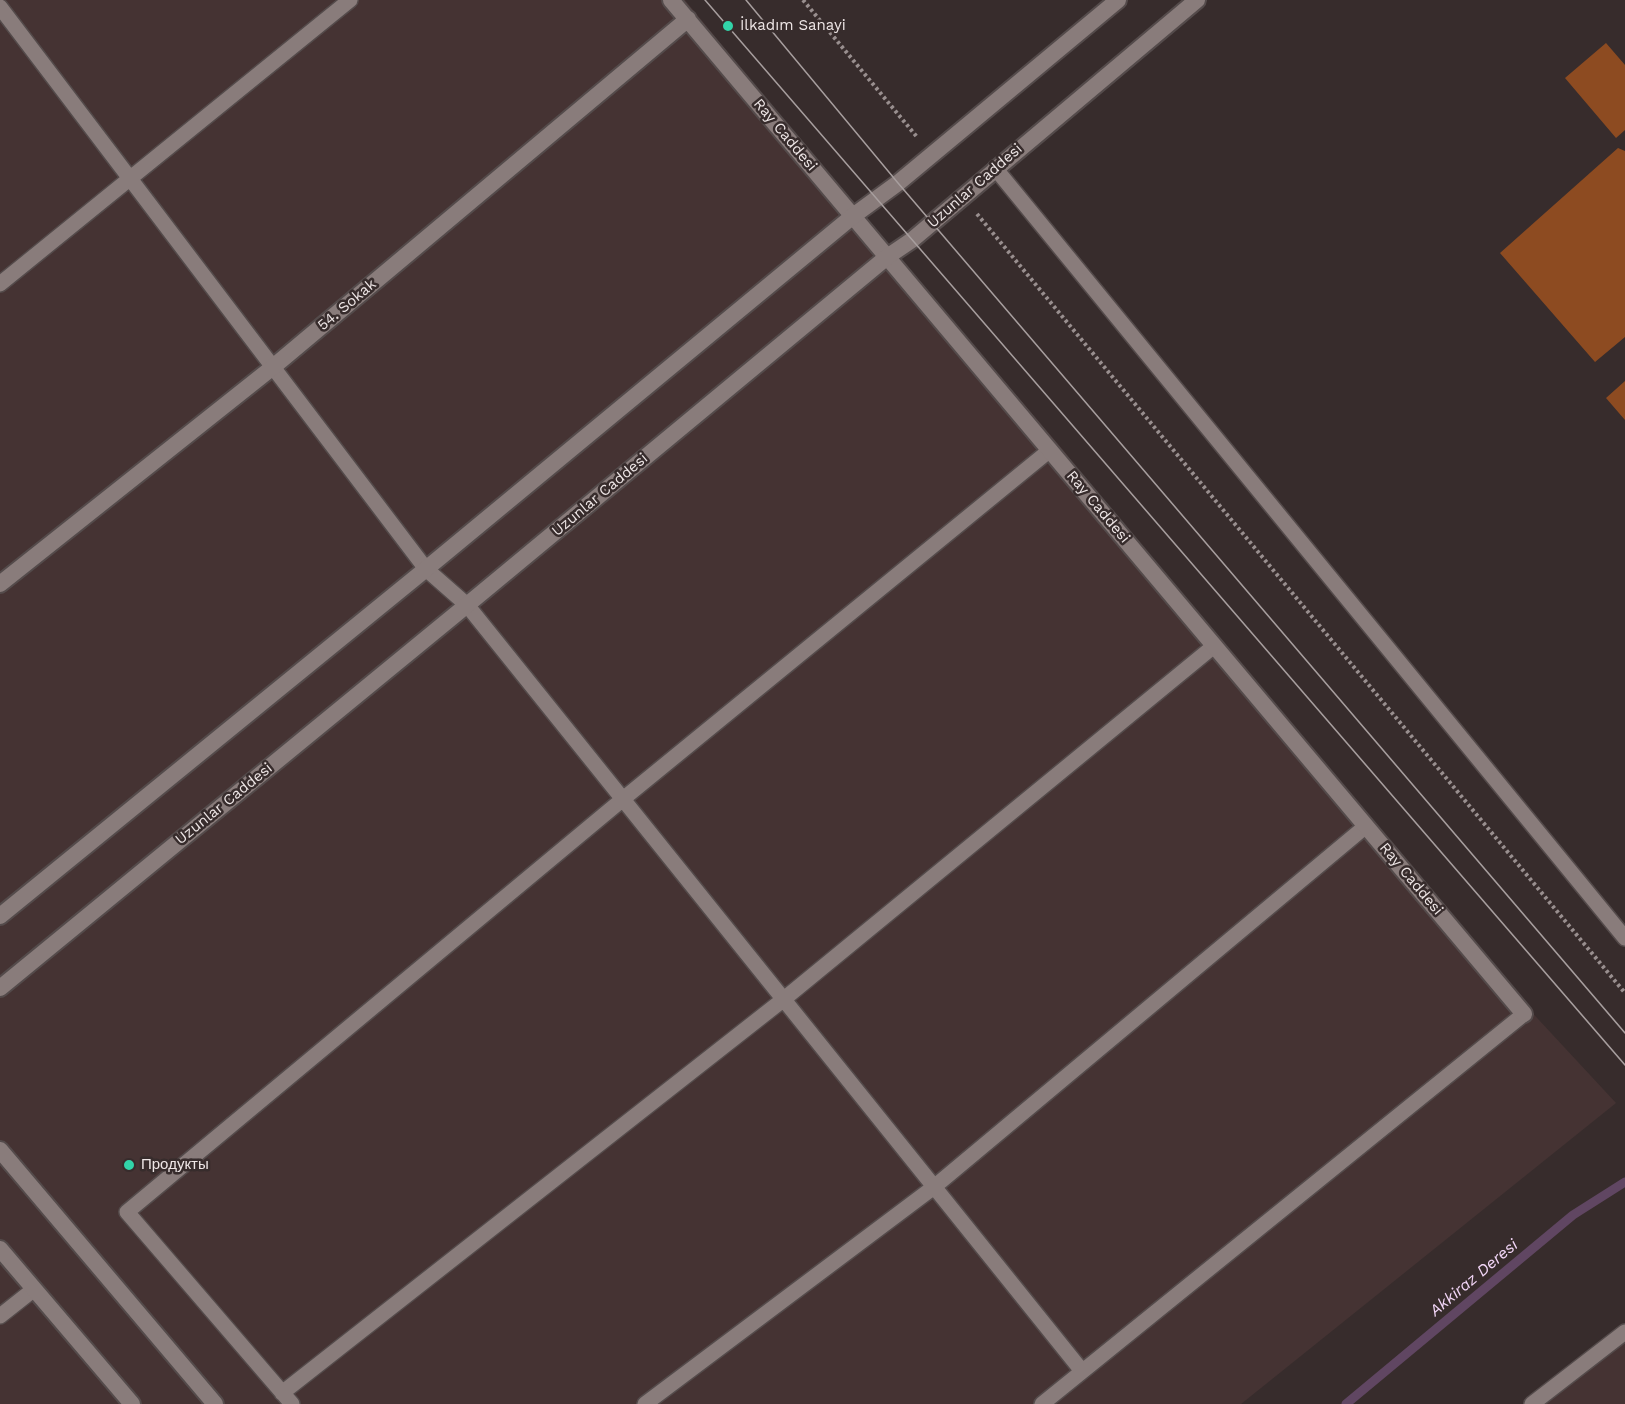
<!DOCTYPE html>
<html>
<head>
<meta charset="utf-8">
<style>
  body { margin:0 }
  canvas { display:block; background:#372c2c }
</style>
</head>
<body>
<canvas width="1625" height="1404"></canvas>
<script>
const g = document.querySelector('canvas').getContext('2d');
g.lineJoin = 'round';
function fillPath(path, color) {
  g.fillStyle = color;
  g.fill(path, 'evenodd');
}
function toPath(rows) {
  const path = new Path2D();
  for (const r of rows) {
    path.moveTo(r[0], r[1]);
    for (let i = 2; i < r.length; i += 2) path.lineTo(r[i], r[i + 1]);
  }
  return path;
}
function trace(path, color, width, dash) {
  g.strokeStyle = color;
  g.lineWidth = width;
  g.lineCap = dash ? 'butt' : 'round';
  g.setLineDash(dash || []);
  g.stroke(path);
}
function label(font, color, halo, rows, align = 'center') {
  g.font = font + ' "Work Sans",sans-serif';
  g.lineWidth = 5;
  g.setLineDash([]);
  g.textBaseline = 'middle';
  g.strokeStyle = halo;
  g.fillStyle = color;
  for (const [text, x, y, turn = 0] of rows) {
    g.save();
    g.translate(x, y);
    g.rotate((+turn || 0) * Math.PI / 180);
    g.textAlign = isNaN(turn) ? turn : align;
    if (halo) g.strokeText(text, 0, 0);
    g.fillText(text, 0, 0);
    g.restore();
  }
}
fillPath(toPath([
  [0,0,685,0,826,172,1064,451,1344,810,1616,1103,1241,1404,0,1404],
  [1625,1336,1625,1404,1524,1404]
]), '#453333');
trace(toPath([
  [1346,1404,1573,1215,1625,1182]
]), '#604662', 9);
fillPath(toPath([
  [1606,43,1625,65,1625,130,1616,138,1565,78],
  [1618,148,1625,151,1625,337,1595,362,1500,253],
  [1625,381,1625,420,1606,398]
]), '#8d4b21');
const service = toPath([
  [0,7,426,569,467,605,1082,1371],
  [995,168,1625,938],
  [0,284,350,0],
  [0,1316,33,1290],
  [282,1393,784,999,1214,646],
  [292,1404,127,1212,623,799,1050,450],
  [645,1404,934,1187,1366,826],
  [1042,1404,1524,1014],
  [1532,1404,1625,1332]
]);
const minor = toPath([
  [671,0,1524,1014],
  [0,584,273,367,688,19]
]);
const tertiary = toPath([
  [0,916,426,569,853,216,898,183,1118,0],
  [0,988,467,605,887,257,912,240,1197,0],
  [0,1150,215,1404],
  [0,1249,132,1404]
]);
trace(service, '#544b4b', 18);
trace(minor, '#544b4b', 20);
trace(tertiary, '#544b4b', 20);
trace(toPath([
  [803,0,917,137],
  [977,214,1625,993]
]), '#998f8f', 4, [3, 3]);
trace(service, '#897c7b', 15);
trace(minor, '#897c7b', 16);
trace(tertiary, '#897c7b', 16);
trace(toPath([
  [705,0,1625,1065],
  [746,0,898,183,1625,1033]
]), '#a79e9e', 1.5);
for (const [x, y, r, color] of [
  [728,26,6,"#32d4a9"],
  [129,1165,6,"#32d4a9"]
]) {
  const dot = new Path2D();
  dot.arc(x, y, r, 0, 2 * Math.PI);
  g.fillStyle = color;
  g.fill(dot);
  trace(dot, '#372c2c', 2);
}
label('15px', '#eee6e6', '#372c2c', [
  ["İlkadım Sanayi",740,26],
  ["Продукты",141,1165]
], 'left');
label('15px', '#eee6e6', '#372c2c', [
  ["Ray Caddesi",785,135,50],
  ["Uzunlar Caddesi",975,186,-41],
  ["54. Sokak",347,305,-40],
  ["Uzunlar Caddesi",600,495,-40],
  ["Ray Caddesi",1098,507,50],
  ["Uzunlar Caddesi",224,804,-39],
  ["Ray Caddesi",1411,879,50]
]);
label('italic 16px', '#f2d6f7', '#372c2c', [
  ["Akkiraz Deresi",1474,1278,-40]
]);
</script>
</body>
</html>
